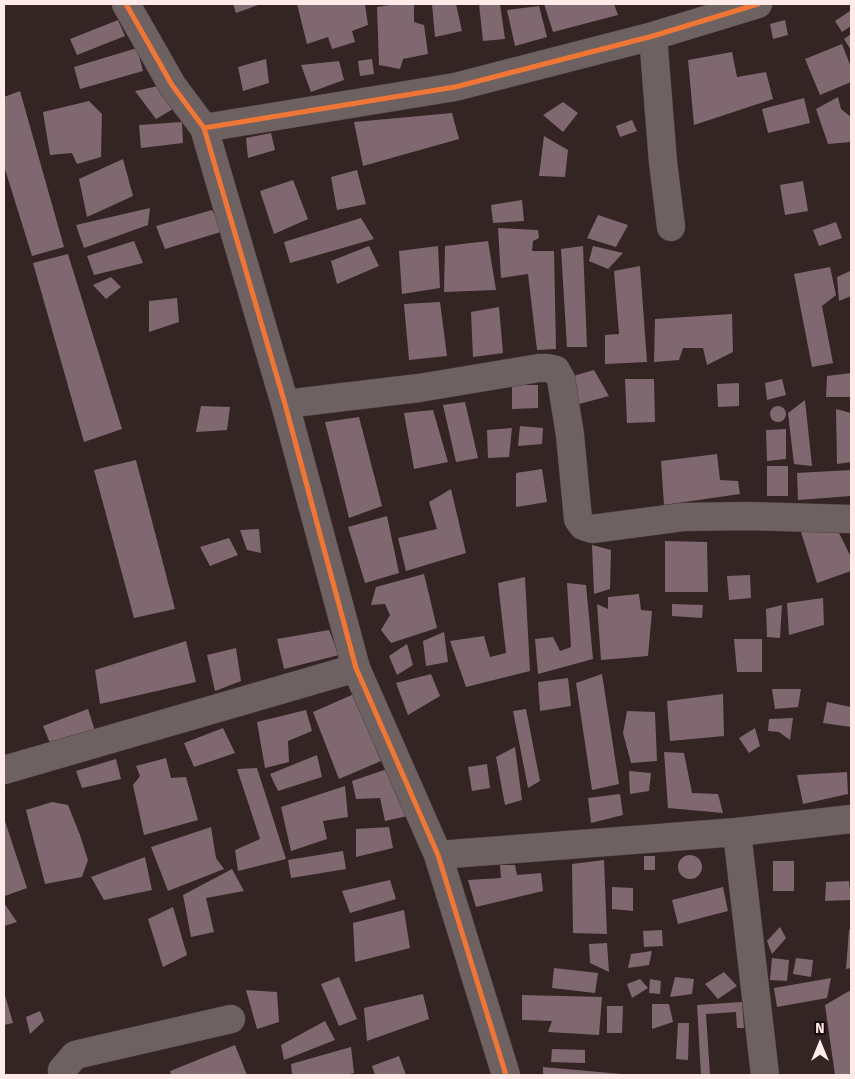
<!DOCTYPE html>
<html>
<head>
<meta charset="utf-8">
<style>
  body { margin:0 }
  #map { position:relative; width:855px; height:1079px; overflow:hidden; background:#342424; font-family:"Fira Sans",sans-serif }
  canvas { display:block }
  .frame { position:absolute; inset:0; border:5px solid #feeae9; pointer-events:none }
  .north { position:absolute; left:795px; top:1019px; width:50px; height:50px; -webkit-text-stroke:4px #180c0c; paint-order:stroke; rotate:0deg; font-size:14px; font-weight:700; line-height:20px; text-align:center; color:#feeae9 }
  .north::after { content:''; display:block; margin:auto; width:18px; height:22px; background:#feeae9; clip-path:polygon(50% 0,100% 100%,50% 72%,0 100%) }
</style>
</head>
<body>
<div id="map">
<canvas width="855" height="1079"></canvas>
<div class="frame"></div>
<div class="north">N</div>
</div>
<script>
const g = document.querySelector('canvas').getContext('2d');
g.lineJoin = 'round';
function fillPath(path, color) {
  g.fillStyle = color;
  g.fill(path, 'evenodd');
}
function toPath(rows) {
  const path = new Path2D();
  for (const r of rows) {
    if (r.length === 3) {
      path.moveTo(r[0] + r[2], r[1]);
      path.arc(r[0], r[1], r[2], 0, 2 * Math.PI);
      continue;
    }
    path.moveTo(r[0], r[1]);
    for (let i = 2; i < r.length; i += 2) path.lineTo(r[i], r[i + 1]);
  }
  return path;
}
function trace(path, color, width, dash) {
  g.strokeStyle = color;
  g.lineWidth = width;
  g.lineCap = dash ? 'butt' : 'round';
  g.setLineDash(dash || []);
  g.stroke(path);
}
fillPath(toPath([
  [233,4,261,4,236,13],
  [297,4,365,4,368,25,352,31,355,42,332,49,328,37,307,44],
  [396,4,414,4,414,22,424,25,428,54,403,59,400,69,379,65,377,7],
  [432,4,456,4,462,31,435,37],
  [479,4,500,4,505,39,483,41],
  [544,4,614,4,618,15,553,32],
  [539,6,547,37,515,46,507,10],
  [850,11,851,14,851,26,842,32,835,21],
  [118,20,125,36,77,55,70,39],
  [785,20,788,35,773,39,770,24],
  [851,34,851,50,844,39],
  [842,44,851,67,851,82,820,95,805,59],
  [137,48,143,71,80,89,74,67],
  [732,52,737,77,766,72,773,99,694,125,688,60],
  [266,59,269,83,243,91,238,67],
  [372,59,374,74,360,76,358,61],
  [339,61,344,80,311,92,301,65],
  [158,86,173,109,156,119,135,91],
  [20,91,64,247,32,256,4,166,4,97],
  [838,97,841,109,851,117,851,142,828,144,816,109],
  [804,98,810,123,768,133,762,109],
  [89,101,102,114,101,157,77,164,72,153,50,155,43,112],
  [563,102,578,113,563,132,543,115],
  [452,113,459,139,363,166,354,122],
  [632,120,637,131,620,137,616,126],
  [182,122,183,143,141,148,139,125],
  [271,133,275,150,248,158,246,138],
  [544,136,568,150,565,177,539,176],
  [123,159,133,196,87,217,79,179],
  [357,170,366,204,337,210,331,177],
  [293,180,308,219,274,234,260,191],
  [803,181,808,211,785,215,780,185],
  [522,200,524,221,493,223,491,205],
  [150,208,148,225,84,248,76,225],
  [212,210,224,231,165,249,156,226],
  [598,215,628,225,616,247,587,238],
  [361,218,374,239,290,263,284,242],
  [836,222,842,238,819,246,813,230],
  [498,228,538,230,539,238,533,241,532,251,554,251,556,349,537,350,528,274,501,278],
  [134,241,143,263,94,275,87,256],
  [488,241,496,290,444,292,445,246],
  [369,246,379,266,337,284,331,261],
  [438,246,440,288,402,294,399,251],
  [583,246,587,347,567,347,561,249],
  [593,246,623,253,608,269,589,261],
  [68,254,122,429,84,442,33,263],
  [640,266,647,362,605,364,605,335,619,334,614,271],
  [830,267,836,295,822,306,833,363,812,367,794,274],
  [850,271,851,276,851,296,839,301,837,277],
  [111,277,121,287,106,299,93,285],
  [177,298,179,322,149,332,149,301],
  [440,302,447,356,409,360,404,304],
  [499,307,503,353,473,357,471,312],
  [732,314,733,352,707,365,703,348,683,348,679,360,654,362,655,319],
  [594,370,609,396,579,404,570,377],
  [851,373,851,397,826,397,827,376],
  [625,379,654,379,655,422,627,423],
  [782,379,786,395,767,400,765,383],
  [739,383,739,406,718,407,717,384],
  [512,385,538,385,538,408,512,409],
  [805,400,812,466,794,464,788,413],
  [465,402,478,458,456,462,443,405],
  [778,414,8],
  [201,406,230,407,227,430,196,432],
  [836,409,851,413,851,462,837,464],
  [433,410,448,462,414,469,404,413],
  [359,417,382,506,349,518,325,422],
  [520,426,543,428,542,444,518,446],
  [512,428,509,457,488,458,487,430],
  [786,429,786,459,767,461,766,430],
  [717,454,720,480,738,481,740,494,664,505,661,461],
  [136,460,175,609,134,618,94,470],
  [767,466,788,466,788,496,767,496],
  [542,469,547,502,516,507,516,473],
  [851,470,851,496,798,500,797,473],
  [451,489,466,553,406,571,398,538,437,529,429,502],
  [387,516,399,573,365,583,348,527],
  [259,529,261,553,247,550,240,530],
  [838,531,851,557,851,571,817,583,801,532],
  [229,538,238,555,210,566,200,547],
  [665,541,707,542,708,592,665,592],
  [592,545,611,550,610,589,594,594],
  [424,574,437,628,391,643,381,630,390,615,385,604,371,605,376,587],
  [750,575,751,598,729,600,727,576],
  [525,577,530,671,466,687,450,641,484,636,490,657,506,653,498,583],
  [567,583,586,585,593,659,538,674,535,639,553,637,560,651,571,647],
  [639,594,641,610,652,611,648,656,601,660,597,604,608,609,608,597],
  [823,598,824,625,789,635,787,603],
  [672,604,703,605,702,618,672,616],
  [782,605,780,638,767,637,766,609],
  [329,630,339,655,284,669,277,639],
  [444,632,448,662,426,666,423,641],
  [734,639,762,639,762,672,737,672],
  [186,641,196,682,100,704,95,670],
  [407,644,413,665,397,675,389,656],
  [236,648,241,681,215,691,207,655],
  [431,674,440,696,408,715,396,683],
  [602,674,619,784,592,790,576,683],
  [568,678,571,706,540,711,538,682],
  [772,689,801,689,798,707,775,709],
  [354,694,381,761,339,779,313,712],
  [723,694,724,736,670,741,667,701],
  [827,702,851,707,851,727,823,723],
  [88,709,95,731,50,743,43,726],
  [526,709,540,781,528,788,513,711],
  [306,710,312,731,288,741,289,762,265,768,257,722],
  [627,711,655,712,657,761,631,763,623,733],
  [793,718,790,740,779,732,768,731,769,719],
  [223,728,235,753,194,767,184,743],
  [755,728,760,746,749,753,739,738],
  [515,747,522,800,505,805,496,757],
  [664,752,684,753,692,793,718,794,723,813,668,808],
  [317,755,322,777,278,791,270,774],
  [166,758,171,778,186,777,198,820,144,835,133,785,140,776,136,766],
  [116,759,121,779,82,788,76,771],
  [487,764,490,788,472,791,468,767],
  [257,768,286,859,238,871,235,850,260,839,237,769],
  [387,769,412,815,385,821,380,798,356,799,352,781],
  [629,771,651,773,649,791,630,794],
  [847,772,848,794,803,804,797,775],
  [345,786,348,817,323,821,327,839,291,851,281,807],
  [620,794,623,815,591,823,588,798],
  [52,802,68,805,80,835,88,860,82,877,45,884,26,810],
  [4,818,27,888,5,896,4,892],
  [211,827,216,858,224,869,168,891,151,847],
  [389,827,393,848,356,857,356,829],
  [343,851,346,869,291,878,288,860],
  [690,867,12],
  [644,856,655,856,655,870,644,870],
  [145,857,152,890,104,900,91,877],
  [604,860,607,934,573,933,572,864],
  [773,861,794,861,794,891,773,891],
  [500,865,515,865,517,875,541,873,543,891,476,907,468,880,501,878],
  [232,869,244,891,206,898,214,932,191,937,183,895],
  [390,880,396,899,350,913,342,891],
  [849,881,851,900,825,901,826,882],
  [612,887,633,888,633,911,612,909],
  [723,887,728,911,678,924,672,900],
  [4,903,17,922,4,926],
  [173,907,187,955,163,967,148,919],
  [404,910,410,948,355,962,353,923],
  [780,927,786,938,772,954,767,941],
  [662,930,663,946,644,947,643,931],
  [849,930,851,930,851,968,846,969],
  [607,943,609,972,590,963,589,944],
  [652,951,649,965,628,968,631,954],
  [772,958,789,960,787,981,770,980],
  [796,958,813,960,811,977,793,974],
  [554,968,598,973,595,993,552,988],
  [724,972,737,986,718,999,705,984],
  [339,977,357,1019,339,1026,321,984],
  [675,977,694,979,692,994,670,997],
  [831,978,827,998,777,1007,774,988],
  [640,979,648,988,632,998,627,984],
  [650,979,661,981,660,994,649,993],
  [246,990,277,992,279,1022,257,1029],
  [851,990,851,1075,835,1075,825,1005],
  [4,992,13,1023,4,1025],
  [423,994,429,1019,367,1041,364,1008],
  [522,995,602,997,599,1035,548,1032,552,1021,522,1020],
  [742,1002,744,1028,737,1028,736,1012,706,1014,710,1075,701,1075,697,1005],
  [652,1004,669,1004,673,1022,652,1029],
  [607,1006,623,1006,622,1033,607,1033],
  [40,1011,44,1021,30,1034,26,1017],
  [325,1021,335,1040,284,1060,281,1045],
  [678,1023,689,1023,688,1060,676,1059],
  [235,1045,247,1075,171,1075,170,1071],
  [351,1047,354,1073,345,1075,292,1075,291,1064],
  [552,1049,585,1050,585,1063,551,1062],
  [399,1056,406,1075,375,1075,372,1066],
  [543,1067,622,1074,622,1075,543,1075]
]), '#7f6870');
const minor = toPath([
  [126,4,172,85,204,128,455,87,653,36,758,4],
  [653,36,663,162,671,227],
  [204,128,285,404,356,668,438,855,506,1075],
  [285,404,419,388,539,368,547,368,556,370,561,379,570,435,578,519,583,526,592,529,683,517,747,516,851,519],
  [4,770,356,668],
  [737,832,765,1075],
  [438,855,737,832,851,819],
  [62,1075,62,1070,75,1055,231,1019]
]);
trace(minor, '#504242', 29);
trace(minor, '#6e6161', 28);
trace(toPath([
  [126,4,172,85,204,128,455,87,653,36,758,4],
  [204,128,285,404,356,668,438,855,506,1075]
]), '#f07635', 5);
</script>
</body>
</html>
